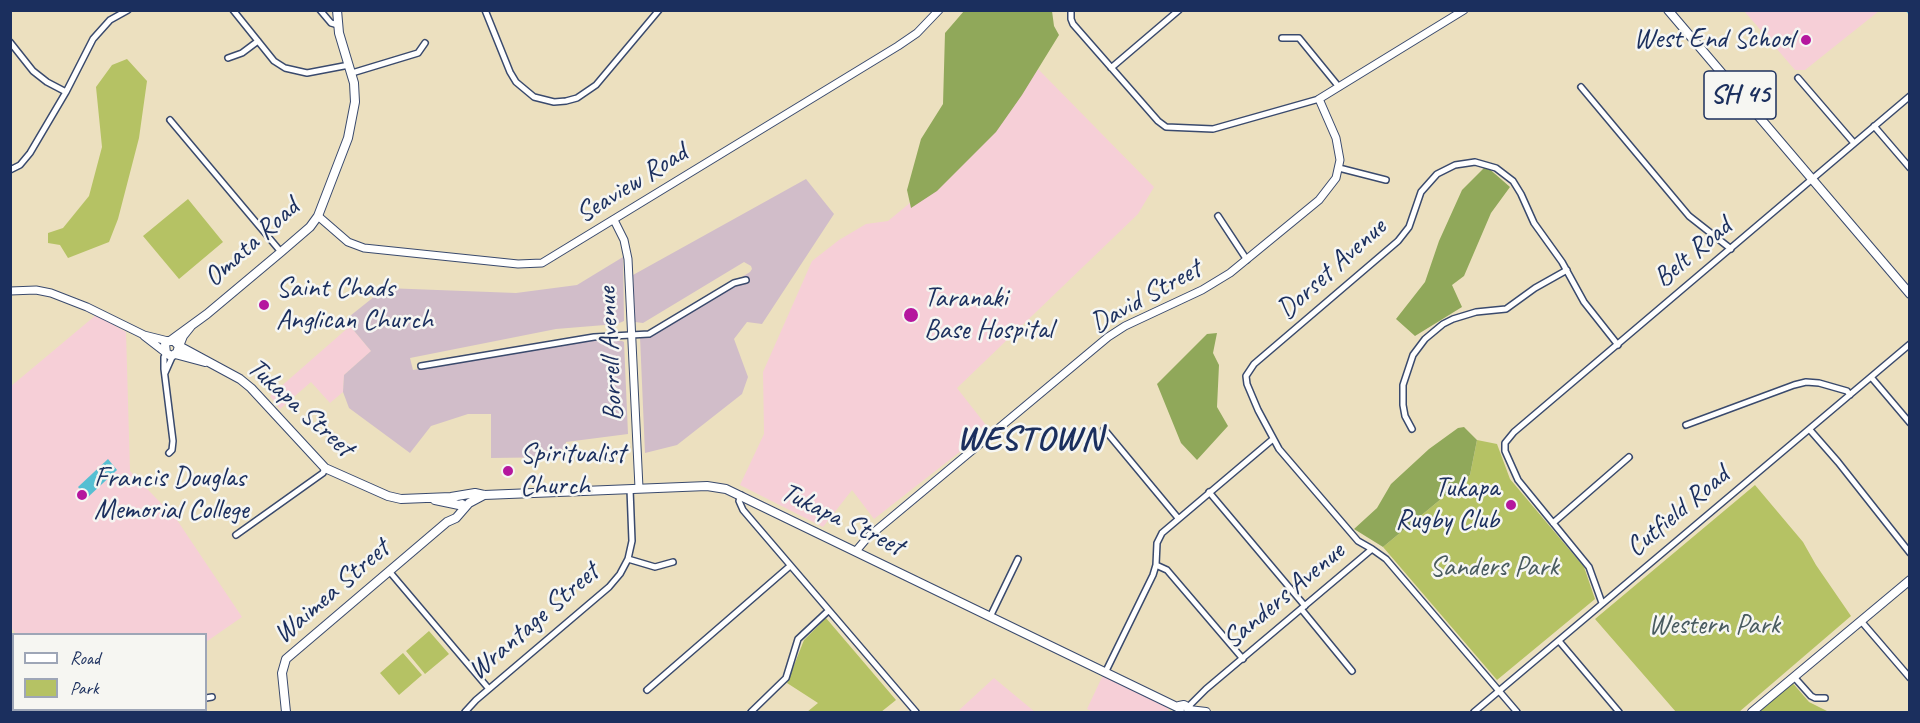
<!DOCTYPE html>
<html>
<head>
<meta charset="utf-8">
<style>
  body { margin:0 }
  #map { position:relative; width:1920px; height:723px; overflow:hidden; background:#ece0bf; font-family:Caveat,sans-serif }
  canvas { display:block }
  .frame { position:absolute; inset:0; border:12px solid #1b2f5e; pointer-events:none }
  .legend { position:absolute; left:12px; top:633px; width:195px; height:78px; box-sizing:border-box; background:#f6f6f2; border:2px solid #9ea6b7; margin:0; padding:8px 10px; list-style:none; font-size:18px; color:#1b2f5e }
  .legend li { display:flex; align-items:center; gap:12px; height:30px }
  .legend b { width:30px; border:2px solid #9ea6b7 }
</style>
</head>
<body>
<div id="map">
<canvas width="1920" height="723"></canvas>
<div class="frame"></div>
<ul class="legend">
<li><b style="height:8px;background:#fff"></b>Road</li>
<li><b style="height:16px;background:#b5c264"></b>Park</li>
</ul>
</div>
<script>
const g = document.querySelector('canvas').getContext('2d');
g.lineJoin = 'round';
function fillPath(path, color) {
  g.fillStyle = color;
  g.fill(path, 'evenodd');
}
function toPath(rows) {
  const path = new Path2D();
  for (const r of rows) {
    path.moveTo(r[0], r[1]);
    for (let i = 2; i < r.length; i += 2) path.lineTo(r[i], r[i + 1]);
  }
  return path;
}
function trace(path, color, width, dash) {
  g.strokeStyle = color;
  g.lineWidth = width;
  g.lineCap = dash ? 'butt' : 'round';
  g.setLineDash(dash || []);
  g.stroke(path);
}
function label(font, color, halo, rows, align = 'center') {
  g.font = font + ' Caveat,sans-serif';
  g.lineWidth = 5;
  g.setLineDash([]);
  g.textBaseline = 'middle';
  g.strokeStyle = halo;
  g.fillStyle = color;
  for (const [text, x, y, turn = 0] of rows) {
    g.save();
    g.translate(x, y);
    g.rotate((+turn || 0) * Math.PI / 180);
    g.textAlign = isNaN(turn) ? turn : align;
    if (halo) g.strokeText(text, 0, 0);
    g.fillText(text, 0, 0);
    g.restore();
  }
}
fillPath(toPath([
  [1747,10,1879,11,1805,70,1795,70,1745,12],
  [1038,69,1154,187,1138,214,957,388,989,429,874,519,852,490,823,527,740,485,764,434,763,372,812,261,839,240,866,224,888,221,944,175],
  [96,315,126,332,130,471,177,520,242,617,206,642,206,634,16,634,10,626,10,387],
  [350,326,371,351,344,375,343,392,330,403,311,382,280,409,270,396],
  [1103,675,1168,707,1169,712,1093,712,1087,709],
  [994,678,1035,712,957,712]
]), '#f6cfd7');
fillPath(toPath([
  [806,179,834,214,762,324,747,322,734,339,748,377,742,394,677,445,645,453,640,337,658,329,750,272,752,269,751,266,744,262,643,323,635,322,633,275],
  [623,257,624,321,617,324,556,329,410,358,413,370,597,340,622,341,624,342,628,434,566,442,565,457,491,458,491,414,468,414,431,426,410,453,349,408,343,392,344,375,371,351,345,320,385,288,516,293,577,285]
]), '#d1bdc9');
fillPath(toPath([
  [127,59,147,81,139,138,118,219,109,242,68,258,60,245,48,243,48,233,63,228,89,196,102,147,96,87,112,65],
  [188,199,223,242,179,279,143,236],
  [1477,440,1497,444,1510,479,1584,567,1595,599,1497,680,1383,547,1470,475],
  [1755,485,1803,542,1816,565,1851,616,1739,712,1676,712,1595,619],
  [826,618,896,700,881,712,807,712,818,703,787,683,804,640],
  [429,631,449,654,425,674,406,651],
  [403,653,422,675,399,695,380,673],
  [1791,681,1809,702,1829,712,1755,712]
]), '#b5c264');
fillPath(toPath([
  [964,11,1052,11,1054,26,1059,35,1022,95,996,132,937,191,911,208,907,190,921,139,943,104,945,33],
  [1486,166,1510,187,1491,213,1464,276,1452,285,1462,307,1415,336,1396,319,1425,282,1439,241,1462,190],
  [1217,333,1213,353,1219,365,1217,407,1228,426,1197,460,1181,443,1157,384,1207,334],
  [1464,427,1477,440,1470,475,1383,547,1354,529,1377,508,1391,484,1429,449,1458,428]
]), '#90a85a');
fillPath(toPath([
  [108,459,117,470,87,498,78,487]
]), '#56bfd2');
trace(toPath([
  [1906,10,1910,15]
]), '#56bfd2', 1.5);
const minor = toPath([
  [233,10,274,61,285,68,307,73,349,65],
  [320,10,331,23,338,25],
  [485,10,510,72,516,82,534,97,554,102,566,101,577,98,596,85,659,10],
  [1071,10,1071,19,1073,24,1158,121,1166,127,1213,129,1319,99],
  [1282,38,1299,38,1339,87],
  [10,42,33,71,47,82,66,92],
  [228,58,242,53,258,41],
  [1111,68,1179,10],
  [352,73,418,53,425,43],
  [1798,78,1854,143],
  [1581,87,1689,216,1731,249],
  [170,120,281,252],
  [1874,126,1910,168],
  [1339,168,1386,180],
  [10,170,20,165,30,153,66,92,93,39,110,20,128,10],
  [1218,216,1247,260],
  [167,354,164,357,164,369,173,441,172,450,169,453],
  [421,366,594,337,649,334,734,283,746,280],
  [165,373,173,355],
  [1871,377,1910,423],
  [1686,425,1794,385,1806,382,1819,383,1847,391,1850,395],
  [1104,429,1178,518],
  [1412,429,1405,416,1403,405,1403,385,1413,355,1425,339,1443,324,1453,319,1476,312,1506,309,1535,288,1567,270],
  [1810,430,1838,462,1910,553],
  [1209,492,1305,606],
  [741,495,739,501,743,510,916,712],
  [1553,523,1629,457],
  [236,535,323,473,325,468],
  [1372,549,1358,541,1279,449,1258,410,1247,384,1246,376,1254,364,1398,241,1409,227,1421,192,1437,174,1455,165,1475,162,1496,168,1513,181,1521,194,1534,223,1562,262,1584,302,1618,345],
  [628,559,655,567,673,562],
  [1156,565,1167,570,1243,659],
  [389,571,489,689],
  [1602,603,1589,567,1518,480,1505,451,1505,443,1514,432,1910,96],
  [1302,610,1352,671],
  [990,617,1018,559],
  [1861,621,1910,678],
  [1559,641,1619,712],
  [1105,673,1153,575,1156,565,1157,543,1162,533,1273,439],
  [1794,677,1811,696,1815,698,1825,698],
  [647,690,790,566],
  [206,698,212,697],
  [1188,707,1206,689,1372,549,1386,559,1517,712],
  [175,712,180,710],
  [465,712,476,700,609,587,620,574,628,559,632,541,630,489],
  [751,712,786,678,798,639,828,611],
  [1474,712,1910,344]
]);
const tertiary = toPath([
  [318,216,348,242,364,248,518,264,542,263,898,46,917,33,939,10],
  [614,220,624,240,628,259,639,488],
  [10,291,36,290,51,293,87,307,144,335,168,341],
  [144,336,166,353],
  [856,551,867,538,1108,337,1125,326,1202,290,1230,273,1319,200,1336,178,1340,160,1336,138,1319,99,1464,10]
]);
const secondary = toPath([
  [191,326,183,336,179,346,177,353,171,356,166,353,165,344,168,341,174,341,179,346,240,379,251,388,325,468,388,496,401,499,451,497,475,493,484,495,707,486,726,489,1179,708],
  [170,341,207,314,281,252,310,227,318,216,348,138,355,102,354,83,339,33,337,10],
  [175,354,205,362],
  [435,500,459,505,462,504],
  [1189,710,1206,712],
  [286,712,282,673,286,659,447,522,456,518,469,503,484,495],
  [1180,712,1179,706,1184,705,1189,708,1188,712],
  [1752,712,1910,580]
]);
const primary = toPath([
  [1668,10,1910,294]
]);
trace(minor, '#3a4a6d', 8);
trace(tertiary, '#3a4a6d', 9);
trace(secondary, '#3a4a6d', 10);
trace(primary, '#3a4a6d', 10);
trace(minor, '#fff', 5);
trace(tertiary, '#fff', 7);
trace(secondary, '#fff', 8);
trace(primary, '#fff', 8);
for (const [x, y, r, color] of [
  [1806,40,6,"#b5179e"],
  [264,305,6,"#b5179e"],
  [911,315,8,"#b5179e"],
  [508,471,6,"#b5179e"],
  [82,495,6,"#b5179e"],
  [1511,505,6,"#b5179e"]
]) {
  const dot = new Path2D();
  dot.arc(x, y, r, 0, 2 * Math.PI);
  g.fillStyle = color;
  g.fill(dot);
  trace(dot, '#f6f6f2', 2);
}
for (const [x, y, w] of [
  [1740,95,72]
]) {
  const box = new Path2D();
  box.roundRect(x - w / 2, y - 24, w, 48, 4.5);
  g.fillStyle = '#f6f6f2';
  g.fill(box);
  trace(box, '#1b2f5e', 1.5);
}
label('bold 27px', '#1b2f5e', null, [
  ["SH 45",1740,95]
]);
label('28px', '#1b2f5e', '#f6f6f2', [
  ["West End School",1794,40,"right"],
  ["Saint Chads",276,289],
  ["Anglican Church",276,321],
  ["Taranaki",924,299],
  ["Base Hospital",924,331],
  ["Spiritualist",520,455],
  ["Church",520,487],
  ["Francis Douglas",94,479],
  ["Memorial College",94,511],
  ["Tukapa",1499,489,"right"],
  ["Rugby Club",1499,521,"right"]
], 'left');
label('28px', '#1b2f5e', '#f6f6f2', [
  ["Seaview Road",632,184,-32],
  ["Omata Road",252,243,-42],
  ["Belt Road",1693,253,-40],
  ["Dorset Avenue",1332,269,-42],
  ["David Street",1146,297,-29],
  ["Borrell Avenue",611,354,-93],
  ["Tukapa Street",300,408,42],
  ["Cutfield Road",1678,512,-40],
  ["Tukapa Street",842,520,26],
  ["Waimea Street",332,592,-41],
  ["Sanders Avenue",1284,596,-40],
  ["Wrantage Street",534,622,-41]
]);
label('28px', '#495b60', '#f6f6f2', [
  ["Sanders Park",1494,568],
  ["Western Park",1714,626]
]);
g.letterSpacing = '1.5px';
label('bold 34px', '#1b2f5e', '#f6f6f2', [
  ["WESTOWN",1030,440]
]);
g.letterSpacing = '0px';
</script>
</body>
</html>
